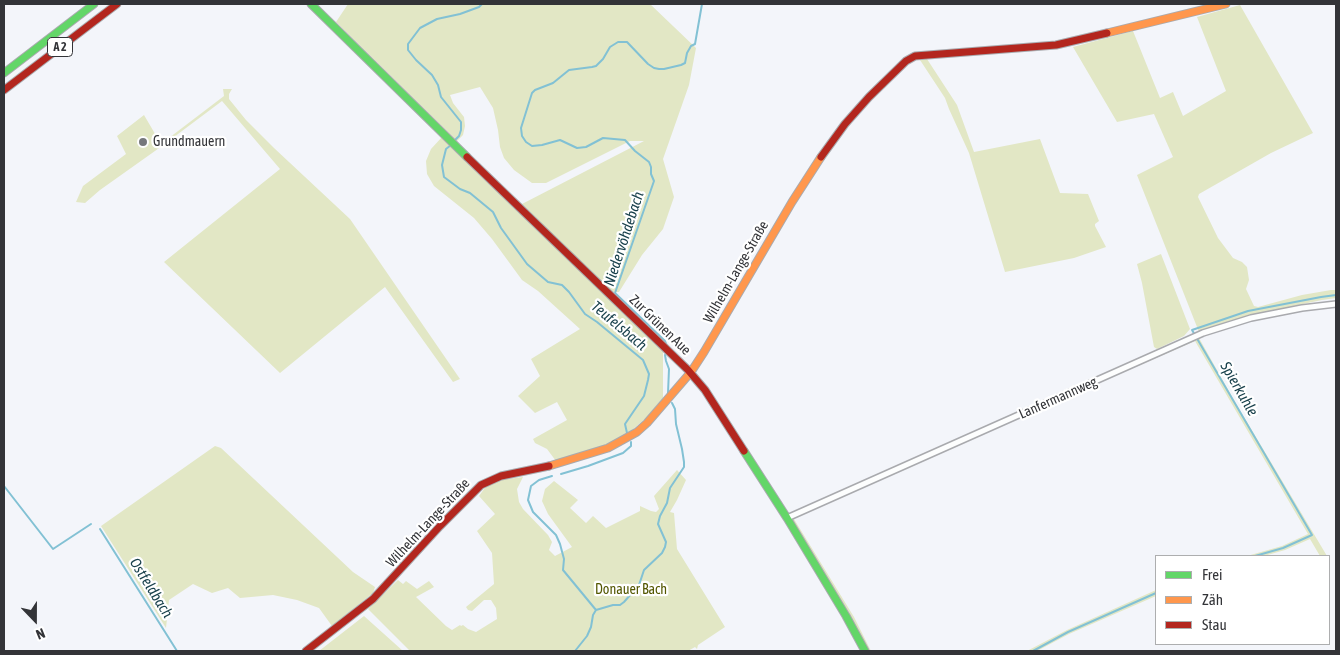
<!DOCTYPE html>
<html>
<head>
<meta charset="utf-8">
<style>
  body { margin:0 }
  #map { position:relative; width:1340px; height:655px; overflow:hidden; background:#f3f5fa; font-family:"Asap Condensed",sans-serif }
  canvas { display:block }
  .frame { position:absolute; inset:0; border:5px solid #333438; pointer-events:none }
  .legend { position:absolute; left:1155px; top:555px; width:175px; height:90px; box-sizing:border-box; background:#fff; border:1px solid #adaeaf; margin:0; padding:6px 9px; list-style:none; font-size:15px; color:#333438 }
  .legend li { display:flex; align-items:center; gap:10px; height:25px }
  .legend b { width:25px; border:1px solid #adaeaf }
  .north { position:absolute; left:10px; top:595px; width:50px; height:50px; -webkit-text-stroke:4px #fff; paint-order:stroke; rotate:158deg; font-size:14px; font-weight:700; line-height:20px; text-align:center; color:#333438 }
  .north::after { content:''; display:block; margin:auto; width:18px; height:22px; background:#333438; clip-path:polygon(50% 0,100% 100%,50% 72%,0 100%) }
</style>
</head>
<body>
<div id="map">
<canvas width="1340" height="655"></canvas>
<div class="frame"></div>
<ul class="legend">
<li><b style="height:6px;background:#63d668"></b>Frei</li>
<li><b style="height:6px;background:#ff974d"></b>Zäh</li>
<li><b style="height:6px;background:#b3261e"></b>Stau</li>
</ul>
<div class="north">N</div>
</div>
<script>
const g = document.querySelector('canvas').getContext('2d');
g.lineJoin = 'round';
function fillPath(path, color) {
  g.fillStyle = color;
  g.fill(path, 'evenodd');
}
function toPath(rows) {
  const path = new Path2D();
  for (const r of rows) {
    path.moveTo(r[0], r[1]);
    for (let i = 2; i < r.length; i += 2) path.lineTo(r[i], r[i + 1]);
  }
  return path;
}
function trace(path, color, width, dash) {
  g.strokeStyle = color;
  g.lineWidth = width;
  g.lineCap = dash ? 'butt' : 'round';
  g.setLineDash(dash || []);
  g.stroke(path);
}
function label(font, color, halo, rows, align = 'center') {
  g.font = font + ' "Asap Condensed",sans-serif';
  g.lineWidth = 4.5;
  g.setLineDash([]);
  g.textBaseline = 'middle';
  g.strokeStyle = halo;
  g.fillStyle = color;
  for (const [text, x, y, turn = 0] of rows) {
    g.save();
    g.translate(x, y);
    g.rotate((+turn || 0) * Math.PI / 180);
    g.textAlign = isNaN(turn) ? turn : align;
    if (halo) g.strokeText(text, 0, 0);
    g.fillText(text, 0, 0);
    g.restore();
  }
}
fillPath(toPath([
  [348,4,650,4,696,48,689,85,663,159,674,197,663,229,642,255,619,292,611,292,522,204,644,141,630,141,546,183,532,183,514,170,504,158,500,147,498,130,493,108,480,87,450,95,453,103,464,117,465,126,463,135,457,141,336,22],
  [1240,5,1313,133,1271,153,1199,194,1198,197,1218,238,1233,258,1242,262,1247,267,1249,280,1246,289,1254,306,1258,307,1302,295,1331,290,1336,290,1336,298,1322,300,1250,315,1199,332,1137,175,1173,157,1154,114,1117,122,1073,47,1133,31,1160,98,1173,92,1183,116,1226,91,1197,17],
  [927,59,957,105,974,152,1040,139,1060,193,1088,194,1099,221,1095,224,1095,226,1106,247,1074,258,1005,272,969,153,949,109,945,98,920,60],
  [223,89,232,89,229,94,229,99,246,120,274,148,350,219,460,379,453,382,385,287,280,373,164,262,280,169,222,101,162,146,100,190,85,203,76,202,83,186,126,154,117,136,144,115,161,144,224,96],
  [442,137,663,351,663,398,647,417,631,431,616,441,594,449,556,461,547,449,535,443,533,439,567,420,557,402,535,413,518,396,540,376,531,359,580,329,538,291,522,280,492,239,474,218,434,186,427,174,426,161,431,149],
  [1161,254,1190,329,1184,336,1157,349,1154,347,1142,283,1137,264],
  [1199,338,1235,402,1327,556,1320,556,1310,539,1285,550,1264,556,1247,556,1282,546,1308,534,1195,341,977,436,852,492,849,492,798,516,794,519,854,617,871,651,868,651,792,522,794,516,797,514,1157,356,1194,339,1195,341],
  [215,446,221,448,353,572,375,587,373,593,332,626,319,608,297,600,273,595,240,598,228,588,212,593,193,584,169,600,166,628,101,526],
  [677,470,686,480,677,500,670,512,674,513,677,549,725,627,698,645,697,649,695,647,688,651,410,651,368,609,398,580,403,584,406,581,417,589,429,581,434,587,416,597,446,626,452,630,460,625,461,626,463,625,468,629,476,632,497,619,496,608,491,600,484,600,472,611,468,610,466,607,494,584,492,553,477,531,495,514,479,496,487,485,501,480,523,477,517,489,519,502,523,509,548,535,552,542,549,550,555,556,572,547,548,514,542,501,545,489,554,481,578,500,570,508,586,523,593,516,606,528,640,511,640,506,651,511,656,512,659,509,654,496],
  [1156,590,1156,596,1069,634,1037,651,1027,651,1067,630],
  [364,616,403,651,319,651]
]), '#e2e7c5');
trace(toPath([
  [455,140,459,136,461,130,461,122,441,97,438,85,432,75,416,60,408,50,408,44,420,28,437,19,460,14,479,7,482,4],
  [451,145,446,149,442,165,444,177,460,189,470,193,493,212,501,228,527,264,548,282,562,285,569,292,585,314,597,322,643,360,649,374,648,380,644,396,625,424,627,433],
  [667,346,665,341,615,293,654,181,651,174,651,167,649,162,635,151,625,140,603,138,586,147,577,148,560,140,542,145,532,146,526,142,522,136,521,128,532,93,535,90,553,83,569,70,592,67,596,66,603,59,610,47,618,42,627,42,648,64,654,68,659,69,664,69,681,65,685,63,687,53,691,46,695,44,702,4],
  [665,355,666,361,669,369,668,393],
  [561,474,588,466,623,453,631,446,631,442],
  [552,476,539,480,531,486,528,500,533,512,556,535,560,544,564,559,563,570,596,610],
  [4,486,53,549,91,524],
  [100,529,177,651],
  [1255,556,1283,548,1312,535,1192,330,1248,311,1321,297,1336,295],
  [575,651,587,636,591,627,593,615,596,610,613,605,620,605,624,602,639,585,644,570,662,553,665,547,666,542,658,524,660,516,667,503,670,488,684,467,684,462,682,449,676,424,675,409,672,403],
  [1033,651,1068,632,1156,593]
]), '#82c1d4', 2);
const street = toPath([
  [787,518,1203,333,1251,318,1302,308,1336,304]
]);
const fast = toPath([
  [311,4,467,157],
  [4,73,94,4],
  [744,451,787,518,846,616,865,651]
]);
const slow = toPath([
  [1107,33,1226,4],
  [549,466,608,448,637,432,647,423,691,372,704,352,792,202,821,157]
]);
const jam = toPath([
  [4,90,117,4],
  [467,157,688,370,705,390,744,451],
  [821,157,845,124,869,97,906,61,915,56,1056,45,1107,33],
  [306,651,373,599,440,526,481,485,501,476,549,466]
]);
trace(street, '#a9aaae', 8);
trace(fast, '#a9aaae', 9);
trace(slow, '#a9aaae', 9);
trace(jam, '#a9aaae', 9);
trace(street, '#fdfefe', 5);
trace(fast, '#63d668', 7);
trace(slow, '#ff974d', 7);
trace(jam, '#b3261e', 7);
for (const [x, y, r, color] of [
  [143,142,5,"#76787c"]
]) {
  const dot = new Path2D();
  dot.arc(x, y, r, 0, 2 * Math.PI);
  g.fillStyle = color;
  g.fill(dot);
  trace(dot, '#fff', 2);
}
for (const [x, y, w] of [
  [60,47,25]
]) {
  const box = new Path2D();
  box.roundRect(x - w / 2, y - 9.5, w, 19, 4);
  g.fillStyle = '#fff';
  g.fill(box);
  trace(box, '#333438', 1);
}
label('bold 12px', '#333438', null, [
  ["A 2",60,47]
]);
label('14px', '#333438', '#fff', [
  ["Grundmauern",153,142]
], 'left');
label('14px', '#333438', '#fff', [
  ["Wilhelm-Lange-Straße",736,272,-60],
  ["Zur Grünen Aue",660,325,44],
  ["Lanfermannweg",1058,398,-24],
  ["Wilhelm-Lange-Straße",428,523,-47]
]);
label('14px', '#535701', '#fff', [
  ["Donauer Bach",631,590]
]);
label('italic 15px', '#173f4a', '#fff', [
  ["Niedervöhdebach",624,239,-72],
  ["Teufelsbach",619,326,40],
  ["Spierkuhle",1239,389,60],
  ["Ostfeldbach",151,588,58]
]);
</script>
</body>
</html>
